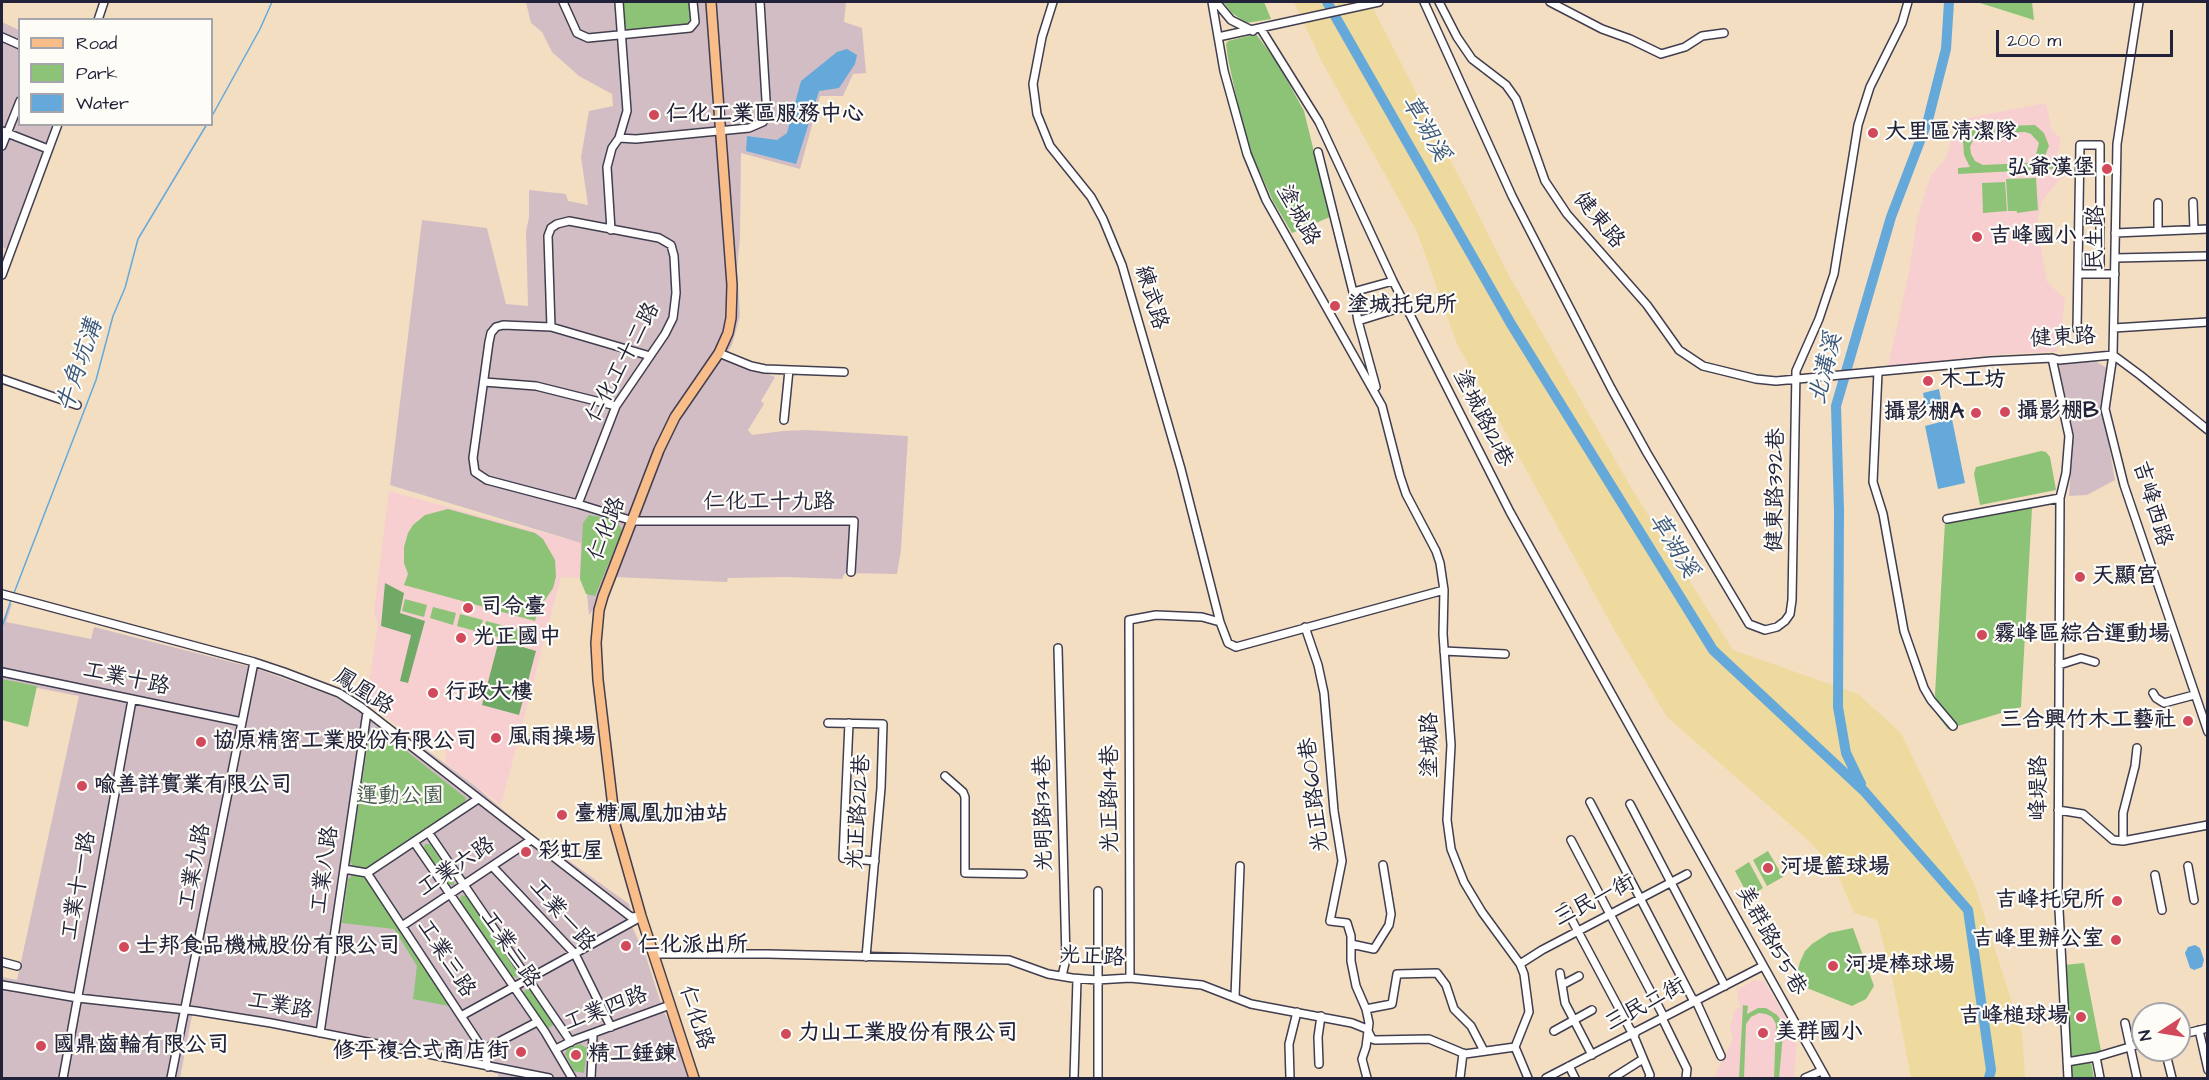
<!DOCTYPE html>
<html>
<head>
<meta charset="utf-8">
<style>
  body { margin:0 }
  #map { position:relative; width:2209px; height:1080px; overflow:hidden; background:#f3dec2; font-family:"Architects Daughter",sans-serif }
  canvas { display:block }
  .frame { position:absolute; inset:0; border:3px solid #22223b; pointer-events:none }
  .legend { position:absolute; left:18px; top:18px; width:195px; height:108px; box-sizing:border-box; background:#fdfcf7; border:2px solid #a5a5ac; margin:0; padding:8px 10px; list-style:none; font-size:18px; color:#22223b }
  .legend li { display:flex; align-items:center; gap:12px; height:30px }
  .legend b { width:30px; border:2px solid #a5a5ac }
  .north { position:absolute; left:2131px; top:1002px; width:60px; height:60px; box-sizing:border-box; background:#fdfcf7; border:2px solid #a5a5ac; border-radius:50%; rotate:258deg; font-size:16px; font-weight:700; line-height:24px; text-align:center; color:#22223b }
  .north::after { content:''; display:block; margin:auto; width:21px; height:27px; background:#d1495b; clip-path:polygon(50% 0,100% 100%,50% 72%,0 100%) }
  .scale { position:absolute; left:1996px; top:30px; width:177px; height:27px; box-sizing:border-box; border:3px solid #22223b; border-top:0; padding-left:8px; font-size:18px; line-height:21px; white-space:nowrap; color:#22223b; -webkit-text-stroke:4px #fdfcf7; paint-order:stroke }
</style>
</head>
<body>
<div id="map">
<canvas width="2209" height="1080"></canvas>
<div class="frame"></div>
<ul class="legend">
<li><b style="height:8px;background:#f8bd89"></b>Road</li>
<li><b style="height:16px;background:#8cc376"></b>Park</li>
<li><b style="height:16px;background:#64a9da"></b>Water</li>
</ul>
<div class="north">N</div>
<div class="scale">200 m</div>
</div>
<script>
const g = document.querySelector('canvas').getContext('2d');
g.lineJoin = 'round';
function fillPath(path, color) {
  g.fillStyle = color;
  g.fill(path, 'evenodd');
}
function toPath(rows) {
  const path = new Path2D();
  for (const r of rows) {
    path.moveTo(r[0], r[1]);
    for (let i = 2; i < r.length; i += 2) path.lineTo(r[i], r[i + 1]);
  }
  return path;
}
function trace(path, color, width, dash) {
  g.strokeStyle = color;
  g.lineWidth = width;
  g.lineCap = dash ? 'butt' : 'round';
  g.setLineDash(dash || []);
  g.stroke(path);
}
function label(font, color, halo, rows, align = 'center') {
  g.font = font + ' "Architects Daughter","LXGW WenKai TC",sans-serif';
  g.lineWidth = 4.5;
  g.setLineDash([]);
  g.textBaseline = 'middle';
  g.strokeStyle = halo;
  g.fillStyle = color;
  for (const [text, x, y, turn = 0] of rows) {
    g.save();
    g.translate(x, y);
    g.rotate((+turn || 0) * Math.PI / 180);
    g.textAlign = isNaN(turn) ? turn : align;
    if (halo) g.strokeText(text, 0, 0);
    g.fillText(text, 0, 0);
    g.restore();
  }
}
fillPath(toPath([
  [2046,103,2052,131,2061,138,2056,161,2068,172,2066,176,2062,177,2042,201,2037,223,2047,282,2065,299,2061,331,2056,336,2058,351,1990,355,1888,367,1909,272,1917,219,1931,175,1946,158,1957,120],
  [389,491,581,543,580,578,561,577,501,805,445,762,446,752,443,747,416,740,366,702,378,624,374,611],
  [1754,980,1764,981,1797,1038,1794,1078,1714,1078,1733,1039,1730,1028,1735,1010,1740,1007,1738,1000,1737,990]
]), '#f7cfd0');
fillPath(toPath([
  [526,2,846,2,844,22,862,28,866,73,853,74,843,96,820,96,800,169,741,153,740,238,737,268,740,316,732,345,725,356,775,377,761,401,764,404,748,430,752,435,783,431,807,430,908,436,901,550,897,574,845,573,842,579,785,577,728,578,727,582,615,577,600,623,594,609,589,615,587,594,580,578,581,543,390,485,422,220,487,228,506,304,528,306,526,232,529,217,529,190,566,194,568,201,588,205,581,157,589,111,613,106,612,94,579,76,552,52,542,32,531,23],
  [2,22,19,30,20,124,61,125,11,251,2,247],
  [2092,359,2107,368,2102,406,2115,480,2087,495,2069,496,2073,438,2058,364],
  [10,604,12,604,6,622,91,639,94,627,255,668,335,697,377,718,417,743,474,785,530,833,629,904,633,920,630,922,646,957,663,1010,674,1031,688,1078,498,1078,498,1074,440,1057,193,1010,180,1078,2,1078,2,977,17,980,79,696,2,681,2,622]
]), '#d2bdc5');
fillPath(toPath([
  [623,2,690,2,692,16,687,24,628,31,625,26],
  [1223,2,1264,2,1271,19,1246,23,1232,13],
  [1977,2,2032,2,2034,20],
  [1256,34,1277,62,1304,111,1330,217,1292,233,1273,201,1246,141,1228,59,1226,44,1228,41],
  [2035,125,2044,133,2049,146,2042,163,2055,162,2055,169,1958,174,1958,168,1970,167,1964,155,1963,141,1974,127],
  [2025,132,2031,134,2039,143,2035,158,2028,163,1983,165,1975,161,1971,154,1970,147,1973,140,1979,134],
  [2036,178,2038,210,2017,213,2017,211,2008,211,2006,179],
  [2005,182,2007,211,1983,213,1982,183],
  [2041,451,2046,452,2050,457,2056,490,1980,505,1974,474,1976,467],
  [2032,508,2021,707,1948,729,1937,715,1935,694,1945,522,1973,516],
  [448,509,535,533,543,539,555,560,556,577,553,588,545,600,530,609,529,612,537,614,535,621,404,585,408,574,404,563,404,547,408,533,413,525,425,515],
  [589,515,612,519,619,524,622,531,595,596,586,594,580,579,583,523],
  [405,599,427,605,424,617,402,611],
  [433,607,456,613,453,625,430,618],
  [460,614,483,620,479,632,457,626],
  [486,621,509,627,506,639,483,633],
  [511,627,536,633,532,645,508,640],
  [2,679,37,686,28,727,2,720],
  [376,727,466,798,465,802,367,869,354,867,350,862,370,730],
  [425,844,430,844,454,880,454,885,450,885,441,874,424,848],
  [1768,851,1783,877,1767,886,1753,860],
  [1749,862,1763,888,1749,897,1735,871],
  [354,874,364,875,449,1006,413,999,417,966,394,929,342,923,348,879],
  [461,895,466,896,518,973,517,978,512,976,460,901],
  [1853,928,1874,986,1866,999,1852,1006,1797,984,1796,976,1800,962,1805,951,1812,944,1829,933],
  [2084,963,2101,1051,2071,1059,2064,965],
  [526,989,531,990,554,1024,547,1029,523,994],
  [1743,1005,1748,1006,1747,1014,1758,1008,1766,1008,1777,1015,1784,1024,1779,1078,1774,1078,1776,1024,1772,1017,1766,1014,1759,1013,1751,1017,1746,1024,1744,1078,1739,1078],
  [580,1044,587,1048,584,1073,574,1071,565,1054,567,1049],
  [2091,1062,2094,1078,2072,1078,2071,1066]
]), '#8cc376');
fillPath(toPath([
  [385,583,404,593,400,613,425,621,408,683,400,681,411,635,381,626],
  [499,640,536,651,519,715,482,705]
]), '#71a967');
fillPath(toPath([
  [1294,2,1370,2,1511,279,1635,494,1733,650,1858,694,1901,733,1975,886,2022,1034,2025,1078,1911,1078,1891,972,1877,920,1854,913,1836,870,1809,841,1667,717,1616,633,1457,344,1417,232,1321,60]
]), '#eeda9e');
fillPath(toPath([
  [847,49,857,55,855,64,839,88,819,91,796,164,746,151,747,136,777,140,787,133,801,81,837,52],
  [1939,389,1942,405,1926,409,1923,393],
  [1952,419,1965,483,1938,489,1925,426],
  [2195,945,2200,948,2204,960,2202,967,2194,970,2190,968,2185,953,2188,947]
]), '#64a9da');
trace(toPath([
  [212,116,260,29,272,2],
  [14,593,96,380,113,316,125,288,138,239,207,124],
  [2,627,11,600]
]), '#64a9da', 1.5);
trace(toPath([
  [1327,2,1511,324,1713,650,1864,791,1968,910,1991,1070,1989,1078],
  [1861,784,1846,753,1838,707,1839,511,1836,406,1891,217,1928,120,1946,49,1949,2]
]), '#64a9da', 10);
const minor = toPath([
  [563,2,577,33,588,38,690,28,695,22,693,2],
  [1053,2,1042,37,1033,84,1037,114,1050,146,1091,197,1103,219,1122,265,1181,469,1220,622],
  [1212,2,1224,71,1247,154,1266,200,1382,406,1400,476,1406,494,1436,551,1440,563,1444,590,1443,634,1451,745,1447,820,1451,849,1464,882,1482,912,1520,964,1524,974,1529,1012,1515,1047,1528,1078],
  [1216,2,1231,20,1253,31],
  [1424,2,1512,196,1611,388,1647,453,1749,624,1765,630,1777,627,1785,621,1790,614,1792,600,1796,371,1819,319,1834,274,1858,125,1870,87,1902,23,1908,2],
  [1439,2,1457,37,1472,59,1506,85,1516,99,1545,181,1567,214,1647,305,1679,350,1703,366,1756,379,1776,381,1991,361,2052,358,2059,360,2113,355],
  [1550,2,1602,29,1630,39,1661,54,1685,47,1702,36,1724,33],
  [2139,2,2117,144,2113,355,2105,409,2124,485,2208,732],
  [98,20,104,2],
  [1261,29,1319,122,1393,281,1510,512,1826,1078],
  [2,37,20,45],
  [1218,37,1379,2],
  [2,131,48,149],
  [619,138,636,139,749,128,763,122,767,114,766,100,760,2],
  [2,146,20,101],
  [1318,152,1353,292,1358,321,1376,387],
  [2193,202,2194,229],
  [611,230,607,167,612,148,619,138,627,111,619,2],
  [2158,231,2158,203],
  [2115,233,2208,229],
  [2115,258,2208,256],
  [2078,274,2115,274],
  [2,275,58,124],
  [1353,292,1393,281],
  [1358,321,1406,306],
  [551,327,548,236,551,228,557,224,569,221,659,238,671,245,674,256,676,293,673,318,665,334,616,406,578,504],
  [2114,328,2208,322],
  [2077,329,2080,145,2100,145,2100,274],
  [719,353,751,366,765,369,844,372],
  [2113,355,2140,375,2208,430],
  [650,356,551,327,503,325,496,327,491,333,489,342,473,458,475,472,487,480,578,504,633,521,854,521,851,572],
  [2052,358,2069,436,2066,473,2060,498,2058,891,2068,1078],
  [1878,372,1873,482,1883,514,1904,631,1924,688,1931,700,1953,726],
  [2,379,77,405],
  [484,382,536,386,616,406],
  [784,420,789,370],
  [1947,519,2060,498],
  [2,594,254,662,284,672,339,693,361,707,631,917,641,916],
  [1305,627,1318,665,1324,693,1334,811,1342,861,1330,921,1347,923,1351,936,1351,961,1356,986,1366,1009,1369,1023,1366,1047,1362,1059,1367,1078],
  [1058,648,1066,959,1062,976],
  [1444,651,1505,654],
  [2059,665,2081,658,2095,662],
  [2,672,242,722],
  [2153,693,2156,698,2164,703,2194,695],
  [828,723,883,724,881,788,866,957],
  [849,723,843,858,875,861],
  [945,776,963,792,965,797,965,873,1023,874],
  [1590,802,1692,998,1696,1001,1721,1056],
  [1630,804,1725,986],
  [2058,810,2083,814,2113,840,2123,841,2208,825],
  [428,832,571,1042],
  [1571,840,1664,1017],
  [2123,841,2123,813,2135,766,2137,748],
  [414,842,545,1032,572,1078],
  [492,866,575,954,611,1027],
  [2188,866,2194,900],
  [344,869,367,873,478,799],
  [367,873,484,1051,488,1067],
  [2155,875,2162,910],
  [1565,907,1630,1029,1635,1034],
  [402,926,531,840],
  [1351,944,1374,949,1389,925,1391,914,1383,865],
  [653,954,768,954,1009,960,1048,974,1072,978,1097,980,1130,978,1202,985,1251,1004,1352,1023,1367,1029,1372,1039,1375,1040,1429,1039,1465,1054,1515,1047],
  [2,962,17,966],
  [1520,964,1542,950,1687,874],
  [1560,973,1565,1003,1592,1055],
  [1130,978,1129,620,1156,615,1202,617,1220,622,1228,643,1236,647,1444,590],
  [2,985,78,998,196,1011,271,1023,549,1078],
  [1562,985,1579,976],
  [1235,997,1240,866],
  [1366,1009,1392,1004,1397,974,1437,973,1446,985,1454,1009,1471,1026,1484,1051],
  [2157,1009,2159,1014],
  [461,1016,639,918],
  [1662,1018,1687,1069,1686,1078],
  [2125,1023,2137,1078],
  [2199,1030,2208,1070],
  [1554,1031,1592,1010],
  [320,1033,367,712],
  [1633,1034,1650,1075,1649,1078],
  [2179,1035,2208,1028],
  [556,1049,574,1040,670,1005],
  [483,1050,537,1022],
  [2165,1050,2172,1078],
  [2096,1057,2100,1078],
  [2067,1062,2096,1057,2143,1043],
  [1319,1064,1318,1037,1321,1016],
  [1569,1066,1575,1078],
  [63,1078,132,700],
  [171,1078,254,662],
  [591,1078,593,1035],
  [1074,1078,1077,979],
  [1098,1078,1098,891],
  [1290,1078,1289,1044,1297,1012],
  [1460,1078,1463,1053],
  [1546,1078,1763,966],
  [1613,1078,1643,1059],
  [1805,1078,1821,1071]
]);
const major = toPath([
  [694,1078,641,916,615,824,598,680,596,643,599,610,603,596,659,450,675,417,719,353,728,333,731,318,732,285,711,2]
]);
trace(minor, '#413e4f', 10);
trace(major, '#413e4f', 12);
trace(minor, '#fff', 7);
trace(major, '#f8bd89', 9);
for (const [x, y, r, color] of [
  [654,115,6,"#d1495b"],
  [1873,133,6,"#d1495b"],
  [2107,169,6,"#d1495b"],
  [1977,237,6,"#d1495b"],
  [1335,306,6,"#d1495b"],
  [1928,381,6,"#d1495b"],
  [2005,412,6,"#d1495b"],
  [1976,413,6,"#d1495b"],
  [2080,577,6,"#d1495b"],
  [468,608,6,"#d1495b"],
  [1982,635,6,"#d1495b"],
  [461,638,6,"#d1495b"],
  [433,693,6,"#d1495b"],
  [2188,721,6,"#d1495b"],
  [496,738,6,"#d1495b"],
  [201,742,6,"#d1495b"],
  [82,786,6,"#d1495b"],
  [562,815,6,"#d1495b"],
  [526,852,6,"#d1495b"],
  [1768,868,6,"#d1495b"],
  [2117,901,6,"#d1495b"],
  [2116,940,6,"#d1495b"],
  [626,946,6,"#d1495b"],
  [124,947,6,"#d1495b"],
  [1833,966,6,"#d1495b"],
  [2081,1017,6,"#d1495b"],
  [1763,1033,6,"#d1495b"],
  [786,1034,6,"#d1495b"],
  [41,1046,6,"#d1495b"],
  [521,1052,6,"#d1495b"],
  [576,1055,6,"#d1495b"]
]) {
  const dot = new Path2D();
  dot.arc(x, y, r, 0, 2 * Math.PI);
  g.fillStyle = color;
  g.fill(dot);
  trace(dot, '#fdfcf7', 2);
}
label('bold 22px', '#22223b', '#fdfcf7', [
  ["仁化工業區服務中心",666,115],
  ["大里區清潔隊",1885,133],
  ["弘爺漢堡",2095,169,"right"],
  ["吉峰國小",1989,237],
  ["塗城托兒所",1347,306],
  ["木工坊",1940,381],
  ["攝影棚B",2017,412],
  ["攝影棚A",1964,413,"right"],
  ["天顯宮",2092,577],
  ["司令臺",480,608],
  ["霧峰區綜合運動場",1994,635],
  ["光正國中",473,638],
  ["行政大樓",445,693],
  ["三合興竹木工藝社",2176,721,"right"],
  ["風雨操場",508,738],
  ["協原精密工業股份有限公司",213,742],
  ["喻善詳實業有限公司",94,786],
  ["臺糖鳳凰加油站",574,815],
  ["彩虹屋",538,852],
  ["河堤籃球場",1780,868],
  ["吉峰托兒所",2105,901,"right"],
  ["吉峰里辦公室",2104,940,"right"],
  ["仁化派出所",638,946],
  ["士邦食品機械股份有限公司",136,947],
  ["河堤棒球場",1845,966],
  ["吉峰槌球場",2069,1017,"right"],
  ["美群國小",1775,1033],
  ["力山工業股份有限公司",798,1034],
  ["國鼎齒輪有限公司",53,1046],
  ["修平複合式商店街",509,1052,"right"],
  ["精工錘鍊",588,1055]
], 'left');
label('22px', '#22223b', '#fdfcf7', [
  ["塗城路",1297,216,61],
  ["健東路",1598,221,50],
  ["民生路",2097,238,-89],
  ["練武路",1150,298,73],
  ["健東路",2063,339,-3],
  ["仁化工十二路",624,363,-62],
  ["塗城路121巷",1482,419,63],
  ["健東路392巷",1777,490,-89],
  ["仁化工十九路",769,503],
  ["吉峰西路",2151,504,73],
  ["仁化路",608,529,-69],
  ["工業十路",126,680,12],
  ["鳳凰路",363,693,33],
  ["塗城路",1431,745,-90],
  ["峰堤路",2040,788,-90],
  ["光正路60巷",1316,795,-97],
  ["光正路114巷",1111,799,-90],
  ["光正路212巷",860,812,-86],
  ["光明路134巷",1045,813,-91],
  ["工業九路",196,867,-79],
  ["工業六路",457,868,-34],
  ["工業八路",326,870,-82],
  ["工業十一路",80,886,-80],
  ["三民一街",1595,902,-27],
  ["工業一路",561,916,49],
  ["美群路155巷",1770,941,61],
  ["工業二路",509,950,56],
  ["光正路",1092,958,3],
  ["工業三路",445,959,57],
  ["三民二街",1646,1006,-28],
  ["工業路",280,1007,10],
  ["工業四路",606,1010,-21],
  ["仁化路",695,1018,72]
]);
label('22px', '#475a50', '#fdfcf7', [
  ["運動公園",400,797]
]);
label('italic 24px', '#3c587b', '#fdfcf7', [
  ["草湖溪",1424,129,60],
  ["牛角坑溝",81,366,-71],
  ["北溝溪",1827,369,-76],
  ["草湖溪",1672,546,58]
]);
</script>
</body>
</html>
